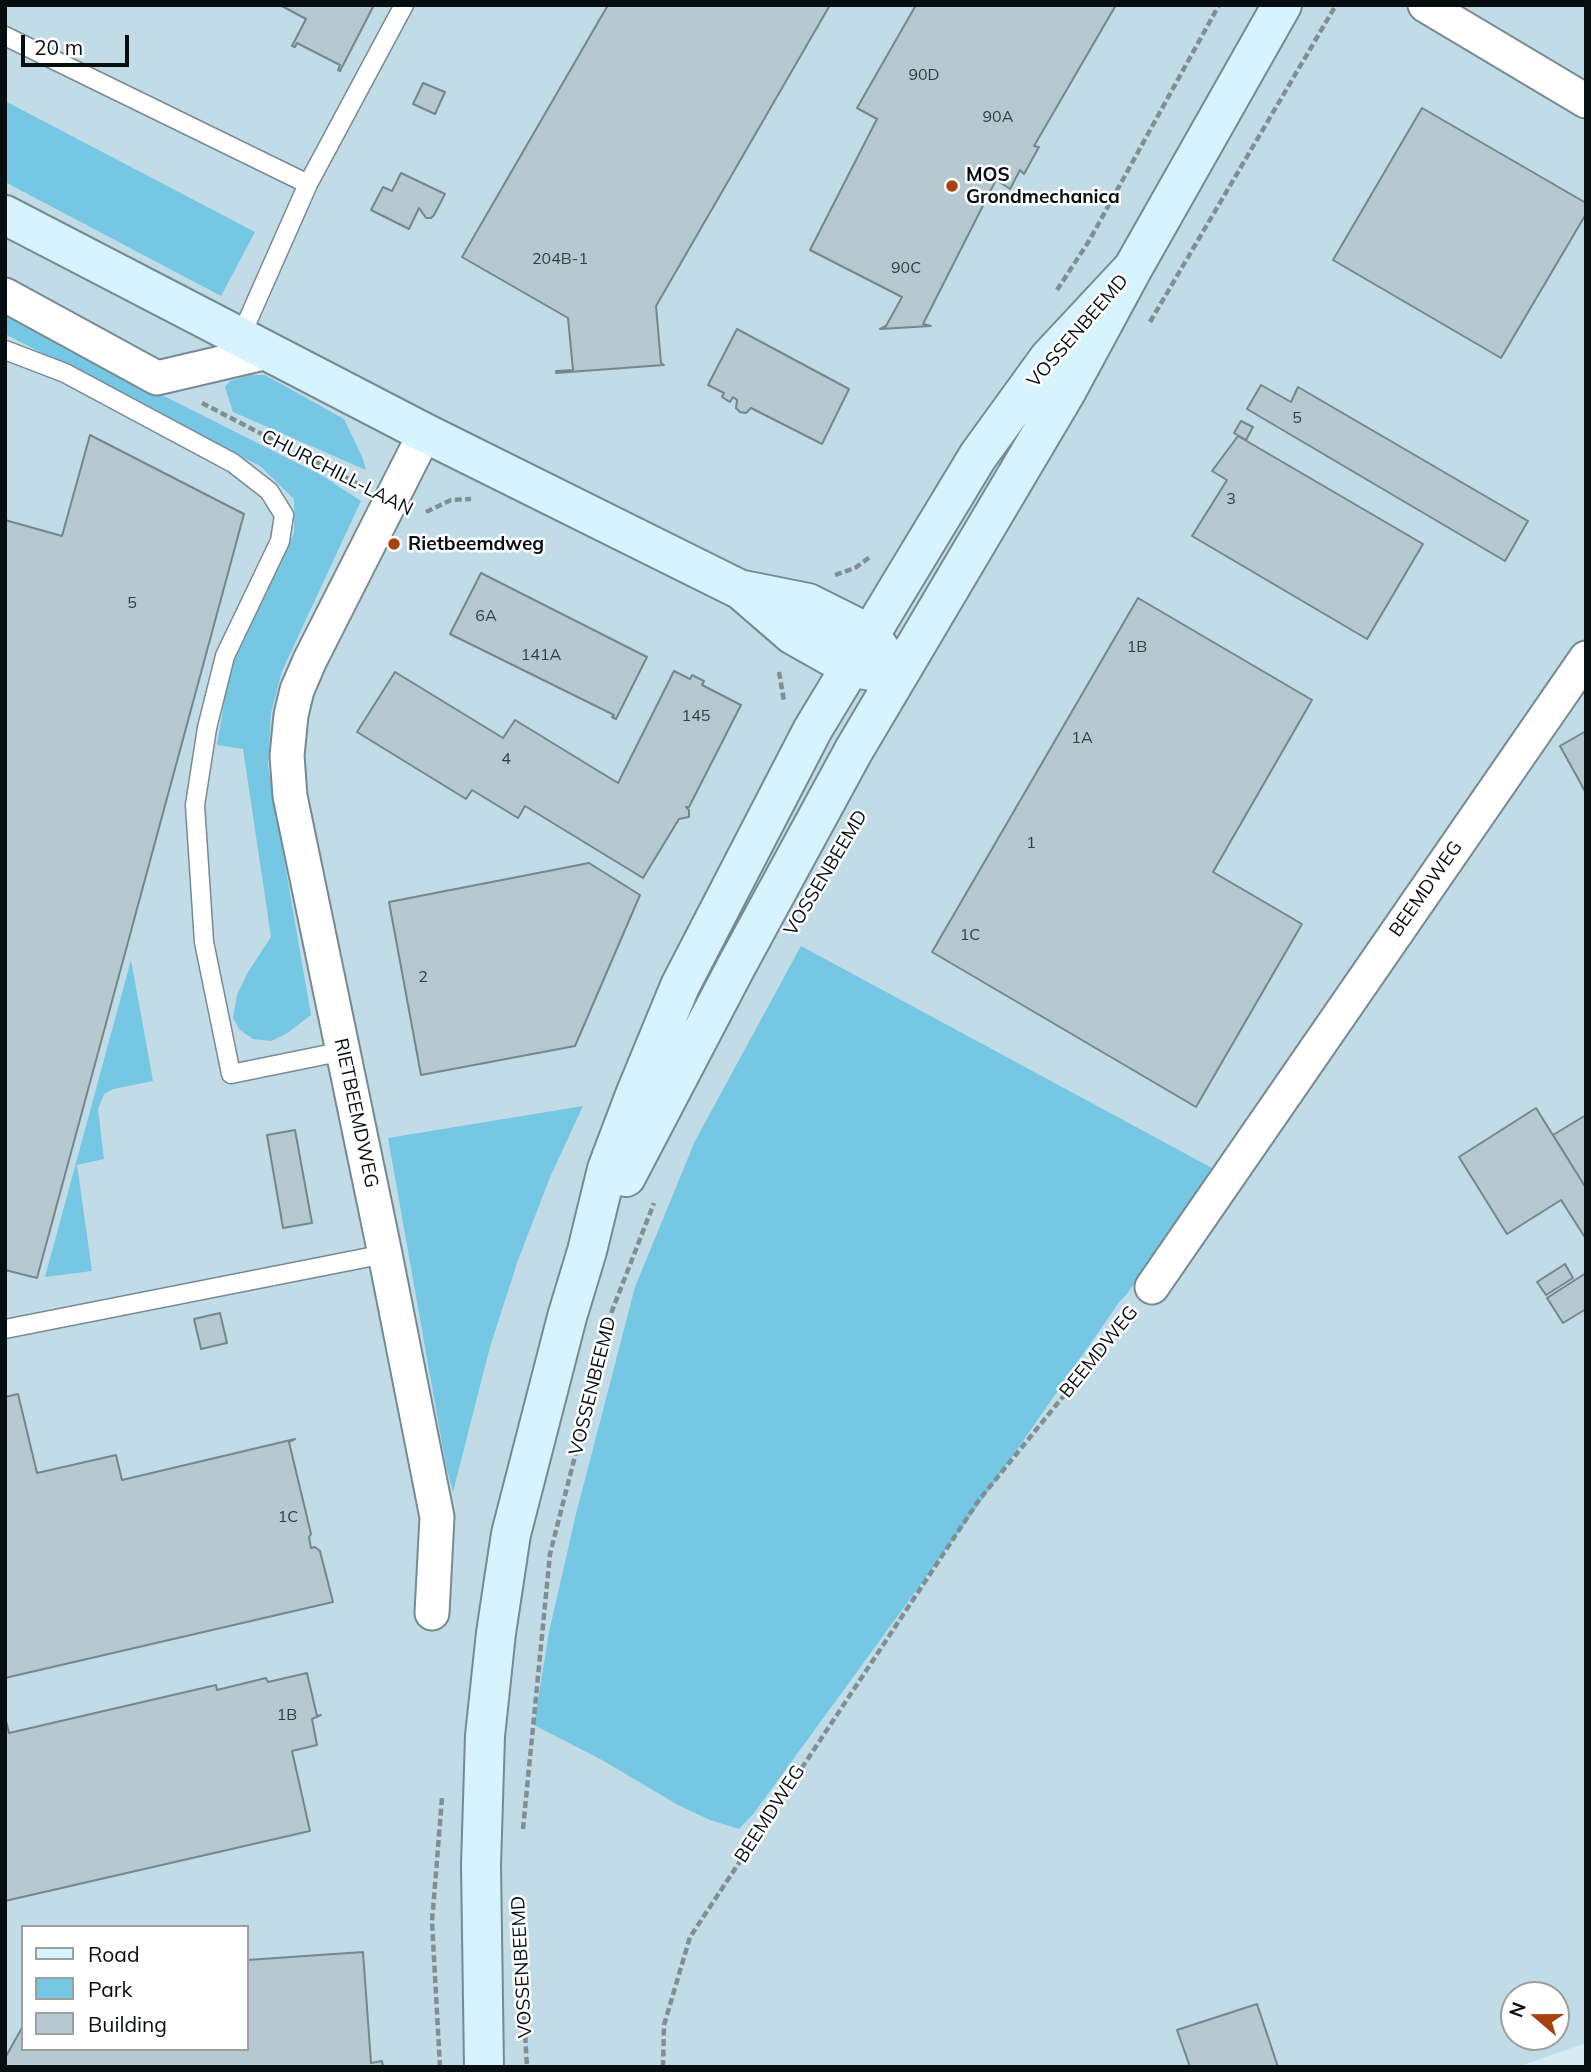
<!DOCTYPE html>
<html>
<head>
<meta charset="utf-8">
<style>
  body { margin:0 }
  #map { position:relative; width:1591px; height:2072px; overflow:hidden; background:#d7eaf2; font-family:Mulish,sans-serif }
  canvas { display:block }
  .frame { position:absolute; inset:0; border:7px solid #070e10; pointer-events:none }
  .legend { position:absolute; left:21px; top:1925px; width:228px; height:126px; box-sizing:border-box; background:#fff; border:2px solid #9c9f9f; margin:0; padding:9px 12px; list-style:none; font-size:21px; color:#070e10 }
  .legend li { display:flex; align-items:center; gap:14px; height:35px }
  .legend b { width:35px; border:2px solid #9c9f9f }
  .north { position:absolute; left:1500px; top:1981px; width:70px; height:70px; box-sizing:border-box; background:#fff; border:2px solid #9c9f9f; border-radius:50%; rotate:290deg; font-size:19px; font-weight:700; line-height:28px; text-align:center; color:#070e10 }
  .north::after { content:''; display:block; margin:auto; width:24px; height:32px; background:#a5420d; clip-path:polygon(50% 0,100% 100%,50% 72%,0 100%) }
  .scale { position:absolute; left:21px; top:35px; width:108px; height:32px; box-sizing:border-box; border:4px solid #070e10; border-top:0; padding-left:9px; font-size:21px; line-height:24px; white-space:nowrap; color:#070e10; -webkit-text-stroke:5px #fff; paint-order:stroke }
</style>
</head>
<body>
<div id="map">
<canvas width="1591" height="2072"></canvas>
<div class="frame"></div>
<ul class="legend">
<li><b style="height:9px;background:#d6f3fe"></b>Road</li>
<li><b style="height:19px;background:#75c7e4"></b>Park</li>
<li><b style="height:19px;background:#b6c9d0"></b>Building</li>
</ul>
<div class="north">N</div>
<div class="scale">20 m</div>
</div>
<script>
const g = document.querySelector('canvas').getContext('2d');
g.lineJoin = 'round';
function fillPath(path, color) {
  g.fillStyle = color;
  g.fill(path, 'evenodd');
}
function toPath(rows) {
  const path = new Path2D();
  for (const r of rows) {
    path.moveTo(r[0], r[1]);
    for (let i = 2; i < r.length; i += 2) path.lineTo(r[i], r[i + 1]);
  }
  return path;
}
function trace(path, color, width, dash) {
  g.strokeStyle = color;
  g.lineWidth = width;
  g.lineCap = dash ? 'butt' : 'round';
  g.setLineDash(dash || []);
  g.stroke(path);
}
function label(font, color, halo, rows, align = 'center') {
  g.font = font + ' Mulish,sans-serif';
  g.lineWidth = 5;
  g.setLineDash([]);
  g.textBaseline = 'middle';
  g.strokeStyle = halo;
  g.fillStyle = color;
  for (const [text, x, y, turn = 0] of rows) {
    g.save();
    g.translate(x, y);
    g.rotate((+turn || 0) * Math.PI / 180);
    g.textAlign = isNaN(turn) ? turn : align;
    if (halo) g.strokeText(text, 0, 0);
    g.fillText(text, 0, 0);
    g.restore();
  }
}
fillPath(toPath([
  [5,5,1586,5,1586,2043,1517,2067,5,2067],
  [23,1927,247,1927,247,2049,23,2049],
  [1514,1995,1556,1995,1556,2037,1514,2037]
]), '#c1dce7');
fillPath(toPath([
  [5,101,255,232,221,296,5,182],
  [5,316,323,476,361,501,282,671,271,713,268,766,311,1015,286,1034,271,1041,253,1039,240,1030,233,1018,237,995,248,972,271,937,243,749,217,745,226,692,235,659,251,620,267,592,294,533,294,499,260,466,5,334],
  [250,375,265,375,344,419,363,459,366,470,233,412,225,387,230,381],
  [801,946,1212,1168,1127,1294,1120,1301,980,1503,754,1813,739,1829,710,1820,678,1805,602,1760,534,1725,549,1632,576,1514,635,1287,695,1141],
  [131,960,153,1081,113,1089,104,1094,98,1109,104,1159,77,1165,92,1271,45,1277],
  [583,1106,551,1175,518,1260,490,1347,453,1492,446,1466,388,1138]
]), '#75c7e4');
const building = toPath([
  [280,5,374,5,340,71,338,70,340,65,297,43,295,47,292,46,306,19,280,5],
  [608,5,830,5,656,306,661,363,664,365,556,373,556,371,573,370,568,318,462,257,608,5],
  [916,5,1116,5,1034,146,1039,147,1024,174,1020,170,1010,189,996,180,923,324,931,326,880,329,886,326,902,297,810,250,877,119,857,108,916,5],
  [423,83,445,92,435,114,413,104,423,83],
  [1422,108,1586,203,1586,214,1501,358,1333,260,1422,108],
  [401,173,445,194,434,215,431,218,426,218,419,208,409,229,371,210,383,187,392,191,401,173],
  [737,329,849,389,822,444,751,408,746,413,740,412,736,408,737,400,733,397,730,402,722,397,724,393,708,385,737,329],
  [1261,385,1291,402,1298,387,1528,521,1505,561,1247,409,1261,385],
  [1241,421,1253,427,1246,440,1234,433,1241,421],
  [90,435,244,514,37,1278,5,1270,5,520,62,536,90,435],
  [1238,436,1423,544,1367,639,1192,536,1227,480,1212,471,1238,436],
  [481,573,647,657,616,719,612,717,614,715,450,634,481,573],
  [1138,598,1312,700,1213,872,1302,924,1196,1107,932,952,1138,598],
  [674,671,690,679,692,675,704,681,702,685,741,705,689,807,686,807,689,810,689,817,679,819,643,878,525,806,518,818,472,790,466,799,357,732,395,672,503,738,515,720,618,783,674,671],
  [1586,731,1586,793,1560,746,1586,731],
  [589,863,640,895,575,1046,421,1075,389,902,589,863],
  [1536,1108,1586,1188,1586,1239,1561,1200,1507,1234,1459,1157,1536,1108],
  [1586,1115,1586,1188,1553,1135,1586,1115],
  [295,1130,312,1223,283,1228,267,1135,295,1130],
  [1565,1264,1573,1278,1546,1295,1537,1282,1565,1264],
  [1586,1273,1586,1309,1563,1323,1547,1298,1586,1273],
  [220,1313,227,1343,201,1349,194,1319,220,1313],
  [18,1394,37,1473,116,1455,122,1480,295,1439,289,1442,311,1534,309,1537,311,1548,315,1547,320,1551,333,1602,5,1678,5,1397,18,1394],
  [307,1673,317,1716,321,1715,312,1719,317,1745,292,1751,310,1831,5,1901,5,1717,9,1733,216,1685,217,1690,266,1678,268,1682,307,1673],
  [363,1952,371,2063,382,2061,383,2067,5,2067,5,2058,23,2026,23,2049,247,2049,247,1960,363,1952],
  [1257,2004,1278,2067,1190,2067,1177,2030,1257,2004]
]);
fillPath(building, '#b6c9d0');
trace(building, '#75878d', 2);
const lane = toPath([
  [5,36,308,184,404,5],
  [240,338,308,184],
  [5,350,65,373,233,463,269,491,284,515,280,541,225,656,207,728,195,805,204,942,231,1074,344,1051],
  [5,1329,385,1254]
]);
const street = toPath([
  [1425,5,1586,101],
  [5,295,157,378,268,352],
  [425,433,310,660,297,690,291,715,287,756,290,796,385,1254,437,1517,432,1613],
  [1152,1287,1586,658]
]);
const secondary = toPath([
  [5,215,425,433,741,590,793,635,850,667,876,672],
  [743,590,808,603,870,634,884,655],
  [626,1177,737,965,854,750,1066,392,1133,268,1282,5],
  [484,2067,481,1865,485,1736,496,1633,511,1534,567,1317,587,1251,607,1169,635,1095,680,986,813,729,978,456,1049,358,1133,268]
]);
trace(lane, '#788a91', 21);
trace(street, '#788a91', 37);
trace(secondary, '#788a91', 42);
trace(toPath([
  [1057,290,1089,241,1219,5],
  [1150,322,1336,5],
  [202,403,362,486],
  [426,512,451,500,471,499],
  [835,575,855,568,870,557],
  [779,672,784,701],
  [523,1829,550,1554,612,1311,654,1203],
  [524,2015,527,2067],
  [440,2067,432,1922,442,1798],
  [663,2067,664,2025,690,1937,979,1500,1131,1313]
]), '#818f94', 4.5, [7, 3.5]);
trace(lane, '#fff', 18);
trace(street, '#fff', 33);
trace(secondary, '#d6f3fe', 38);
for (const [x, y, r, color] of [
  [952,186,7,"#a5420d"],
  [394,544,7,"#a5420d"]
]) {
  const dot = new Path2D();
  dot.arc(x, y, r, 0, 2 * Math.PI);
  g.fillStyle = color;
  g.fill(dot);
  trace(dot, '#fff', 2.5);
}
label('16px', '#333d40', null, [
  ["90D",924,75],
  ["90A",998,117],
  ["204B-1",560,259],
  ["90C",906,268],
  ["5",1297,418],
  ["3",1231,499],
  ["5",132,603],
  ["6A",486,616],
  ["1B",1137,647],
  ["141A",541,655],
  ["145",696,716],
  ["1A",1082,738],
  ["4",506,759],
  ["1",1031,843],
  ["1C",970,935],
  ["2",423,977],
  ["1C",288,1517],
  ["1B",287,1715]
]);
label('bold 19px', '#070e10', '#fff', [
  ["MOS",966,175],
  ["Grondmechanica",966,197],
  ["Rietbeemdweg",408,544]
], 'left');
label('19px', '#070e10', '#fff', [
  ["VOSSENBEEMD",1078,331,-49],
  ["CHURCHILL-LAAN",337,473,27],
  ["VOSSENBEEMD",826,873,-59],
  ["BEEMDWEG",1426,889,-55],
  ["RIETBEEMDWEG",356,1113,78],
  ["BEEMDWEG",1099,1352,-51],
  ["VOSSENBEEMD",593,1386,-76],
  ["BEEMDWEG",770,1814,-57],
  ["VOSSENBEEMD",522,1967,-93]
]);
</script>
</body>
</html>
